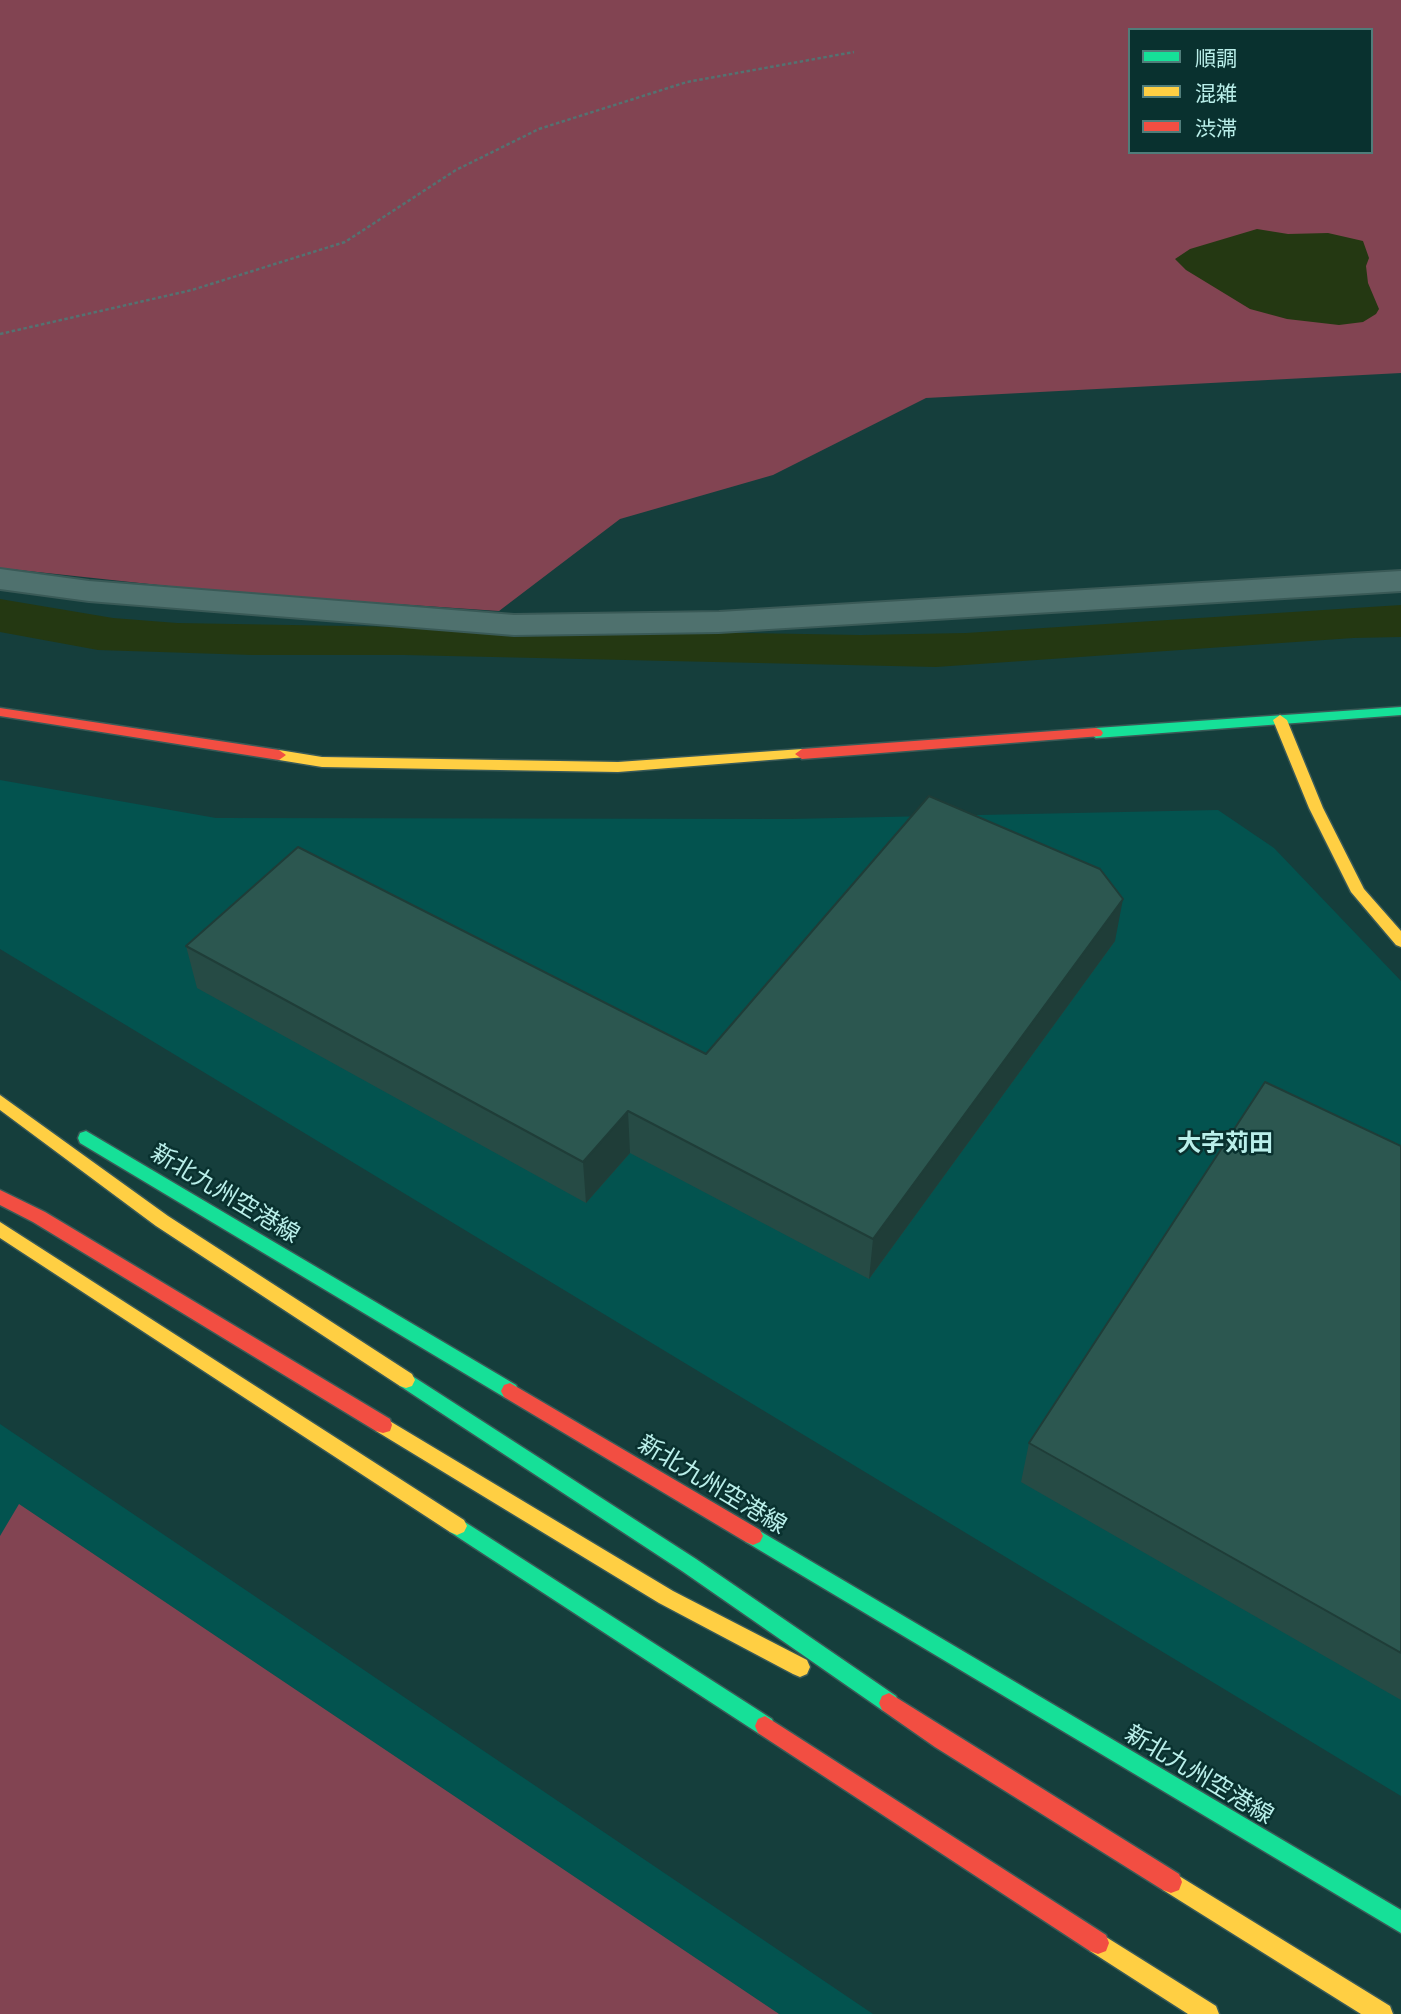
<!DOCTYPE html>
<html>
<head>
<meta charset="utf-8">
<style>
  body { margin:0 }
  #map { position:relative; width:1401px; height:2014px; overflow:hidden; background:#153e3c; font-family:Quicksand,"Noto Sans JP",sans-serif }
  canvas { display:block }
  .legend { position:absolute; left:1128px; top:28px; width:245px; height:126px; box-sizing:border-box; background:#09312f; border:2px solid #507d7a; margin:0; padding:9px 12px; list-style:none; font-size:21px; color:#baefea }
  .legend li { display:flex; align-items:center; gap:14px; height:35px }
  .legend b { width:35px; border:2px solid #507d7a }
</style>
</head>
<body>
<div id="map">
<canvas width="1401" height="2014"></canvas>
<ul class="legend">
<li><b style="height:9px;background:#16e098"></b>順調</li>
<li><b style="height:9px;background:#ffcf43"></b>混雑</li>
<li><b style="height:9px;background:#f24e42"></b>渋滞</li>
</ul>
</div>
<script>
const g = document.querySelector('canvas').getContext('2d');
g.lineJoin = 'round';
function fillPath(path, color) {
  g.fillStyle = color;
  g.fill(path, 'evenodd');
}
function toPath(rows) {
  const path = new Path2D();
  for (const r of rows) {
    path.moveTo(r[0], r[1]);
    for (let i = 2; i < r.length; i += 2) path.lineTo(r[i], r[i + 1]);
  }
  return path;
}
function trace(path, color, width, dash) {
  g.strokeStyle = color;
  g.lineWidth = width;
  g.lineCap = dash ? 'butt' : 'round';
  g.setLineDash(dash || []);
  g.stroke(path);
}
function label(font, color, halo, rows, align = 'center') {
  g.font = font + ' Quicksand,"Noto Sans JP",sans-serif';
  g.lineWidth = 5;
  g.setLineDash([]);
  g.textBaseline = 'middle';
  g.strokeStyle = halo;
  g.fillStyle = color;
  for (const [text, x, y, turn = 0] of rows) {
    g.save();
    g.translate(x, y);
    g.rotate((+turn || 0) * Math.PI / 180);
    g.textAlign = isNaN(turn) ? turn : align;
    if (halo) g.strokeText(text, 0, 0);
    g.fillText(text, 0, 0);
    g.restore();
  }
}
fillPath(toPath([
  [0,780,216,818,790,819,1218,810,1274,848,1401,981,1401,1796,0,949],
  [0,1424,873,2014,0,2014]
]), '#03534f');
fillPath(toPath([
  [0,0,1401,0,1401,373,926,398,773,475,620,519,499,611,233,593,0,568],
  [1130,30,1371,30,1371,152,1130,152],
  [19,1504,779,2014,0,2014,0,1536]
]), '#824452');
fillPath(toPath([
  [1257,229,1288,234,1328,233,1363,241,1369,258,1366,266,1368,283,1379,309,1376,314,1363,322,1339,325,1287,319,1250,309,1186,270,1175,259,1190,249],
  [0,599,113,618,177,623,861,635,966,633,1401,605,1401,637,1353,638,936,667,404,655,252,655,98,650,0,632]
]), '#243812');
const street = toPath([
  [0,569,89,581,514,615,719,612,1401,571,1401,591,719,632,514,635,89,601,0,589,0,569]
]);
const fast = toPath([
  [1401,707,1401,715,1096,738,1089,733,1096,728,1401,707],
  [86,1131,516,1385,519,1391,516,1397,510,1399,504,1397,80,1143,78,1138,80,1133,86,1131],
  [406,1372,696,1559,896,1696,899,1703,896,1710,889,1713,882,1710,682,1571,400,1386,397,1380,400,1374,406,1372],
  [457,1517,772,1719,775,1726,772,1733,765,1736,758,1733,450,1532,447,1526,450,1520,457,1517],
  [753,1527,1401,1910,1401,1933,746,1542,743,1536,746,1530,753,1527]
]);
const slow = toPath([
  [1280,715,1287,720,1323,808,1364,889,1401,931,1401,947,1396,945,1351,892,1309,808,1273,720,1280,715],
  [802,749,807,751,809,754,807,757,618,772,322,767,279,760,272,755,279,750,322,757,618,762,802,749],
  [0,1095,168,1216,412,1374,415,1380,412,1386,406,1388,400,1386,156,1226,0,1110,0,1095],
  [0,1222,464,1520,467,1526,464,1532,457,1535,450,1532,0,1238,0,1222],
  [383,1417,673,1591,807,1660,810,1667,807,1674,800,1677,793,1674,659,1603,376,1431,374,1425,376,1419,383,1417],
  [1171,1871,1390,2006,1393,2014,1361,2014,1163,1890,1160,1882,1163,1874,1171,1871],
  [1098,1932,1216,2006,1219,2014,1188,2014,1090,1951,1087,1943,1090,1935,1098,1932]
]);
const jam = toPath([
  [0,708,279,750,286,755,279,760,0,716,0,708],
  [1096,728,1101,730,1103,733,1101,736,802,759,795,754,802,749,1096,728],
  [0,1190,45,1212,390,1419,392,1425,390,1431,383,1433,376,1431,33,1222,0,1205,0,1190],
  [510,1383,760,1530,763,1536,760,1542,753,1545,746,1542,504,1397,501,1391,504,1385,510,1383],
  [889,1693,1179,1874,1182,1882,1179,1890,1171,1893,1163,1890,935,1747,882,1710,879,1703,882,1696,889,1693],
  [765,1716,1106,1935,1109,1943,1106,1951,1098,1954,1090,1951,758,1733,755,1726,758,1719,765,1716]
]);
trace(street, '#3a5a57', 4);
trace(fast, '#3a5a57', 3);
trace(slow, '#3a5a57', 3);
trace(jam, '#3a5a57', 3);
trace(toPath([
  [0,334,192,290,345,242,456,170,539,129,687,82,854,52]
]), '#547271', 2.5, [3.5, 2.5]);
fillPath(street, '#4f716e');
fillPath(fast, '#16e098');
fillPath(slow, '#ffcf43');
fillPath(jam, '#f24e42');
fillPath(toPath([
  [1115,941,869,1279,630,1153,586,1203,197,988,186,946,706,1054],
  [1401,1146,1401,1700,1021,1482,1029,1443]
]), '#264b45');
fillPath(toPath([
  [1123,899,1115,941,869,1279,873,1239],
  [628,1111,630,1153,586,1203,583,1162]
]), '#1f3d38');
const building = toPath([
  [929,796,1100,869,1123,899,873,1239,628,1111,583,1162,186,946,298,847,706,1054,929,796],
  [1265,1082,1401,1146,1401,1653,1029,1443,1265,1082]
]);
fillPath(building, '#2c5750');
trace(building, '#1f3d38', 2);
label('bold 24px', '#baefea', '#09312f', [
  ["大字苅田",1225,1144]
]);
label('24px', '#baefea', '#09312f', [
  ["新北九州空港線",225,1194,31],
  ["新北九州空港線",712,1485,31],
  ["新北九州空港線",1199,1775,31]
]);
</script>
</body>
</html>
